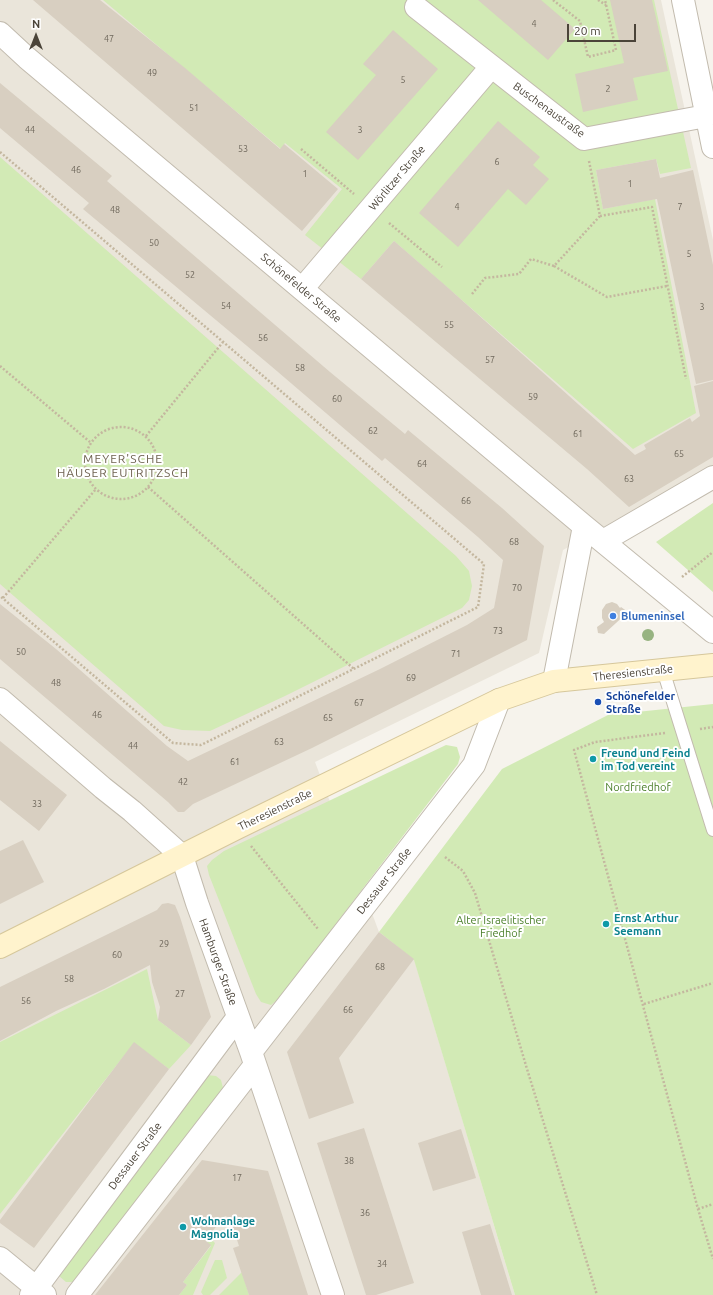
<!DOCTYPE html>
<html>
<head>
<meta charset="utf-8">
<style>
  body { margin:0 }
  #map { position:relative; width:713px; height:1295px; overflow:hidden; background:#f6f3ec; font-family:Ubuntu,sans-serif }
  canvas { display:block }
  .north { position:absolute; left:16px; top:16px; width:40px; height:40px; -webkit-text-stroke:3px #fff; paint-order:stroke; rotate:0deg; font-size:11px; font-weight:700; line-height:16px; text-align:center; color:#4b4439 }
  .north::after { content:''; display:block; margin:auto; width:14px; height:18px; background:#4b4439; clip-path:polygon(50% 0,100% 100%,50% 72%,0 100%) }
  .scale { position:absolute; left:567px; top:24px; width:69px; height:18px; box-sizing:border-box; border:2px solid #4b4439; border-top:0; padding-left:5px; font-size:12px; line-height:14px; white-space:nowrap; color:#4b4439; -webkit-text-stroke:3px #fff; paint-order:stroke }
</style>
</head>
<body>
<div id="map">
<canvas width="713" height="1295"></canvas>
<div class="north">N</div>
<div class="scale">20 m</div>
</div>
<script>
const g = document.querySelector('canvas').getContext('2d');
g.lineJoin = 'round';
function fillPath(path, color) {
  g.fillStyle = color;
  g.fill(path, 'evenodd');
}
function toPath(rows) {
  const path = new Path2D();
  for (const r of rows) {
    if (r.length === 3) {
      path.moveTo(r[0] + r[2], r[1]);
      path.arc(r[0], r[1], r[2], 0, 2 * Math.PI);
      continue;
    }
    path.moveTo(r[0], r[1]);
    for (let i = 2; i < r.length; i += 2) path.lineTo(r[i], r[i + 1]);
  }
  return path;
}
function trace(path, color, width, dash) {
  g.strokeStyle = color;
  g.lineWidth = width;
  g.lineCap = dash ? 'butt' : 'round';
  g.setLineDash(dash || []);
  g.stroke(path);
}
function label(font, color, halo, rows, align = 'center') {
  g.font = font + ' Ubuntu,sans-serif';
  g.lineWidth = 4;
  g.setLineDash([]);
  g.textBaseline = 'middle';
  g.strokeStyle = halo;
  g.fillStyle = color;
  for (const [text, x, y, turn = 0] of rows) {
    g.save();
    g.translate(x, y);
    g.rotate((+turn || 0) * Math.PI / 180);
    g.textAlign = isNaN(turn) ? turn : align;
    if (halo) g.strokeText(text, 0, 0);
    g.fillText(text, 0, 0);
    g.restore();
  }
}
fillPath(toPath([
  [0,0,661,0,713,240,713,468,563,550,539,653,315,762,379,932,414,959,515,1295,0,1295]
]), '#eae5da');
fillPath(toPath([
  [103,0,654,0,691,168,660,174,656,159,596,170,603,209,655,199,696,413,633,449,394,241,361,279,305,235,342,189,285,143,281,149],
  [0,157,456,556,469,571,472,586,469,600,462,608,285,696,210,731,182,730,164,726,0,584],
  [713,503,713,592,656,542],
  [713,704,713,1295,515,1295,414,960,379,932,502,769,608,715],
  [446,745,457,747,460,757,458,764,279,998,271,1005,261,1002,256,994,209,875,207,866,212,860,224,851],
  [147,969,158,1020,191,1045,169,1069,134,1043,0,1214,0,1042],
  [207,1075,216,1076,221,1080,223,1088,221,1097,76,1282,66,1282,59,1276,59,1269],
  [208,1236,215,1243,193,1295,179,1295,187,1285,183,1282,211,1246,205,1240],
  [215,1260,222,1260,227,1278,210,1295,203,1295,201,1292],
  [242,1272,249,1295,219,1295]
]), '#d2eab5');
fillPath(toPath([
  [33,0,100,0,185,68,280,149,284,144,338,189,302,231],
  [478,0,541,0,575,29,548,60],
  [610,0,652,0,668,71,633,78,638,100,583,112,575,74,624,63],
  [393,30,438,69,358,160,326,132,376,75,363,64],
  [0,83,112,176,107,181,330,372,405,434,408,430,502,508,544,546,527,640,312,748,193,804,184,812,178,812,168,802,0,659,0,604,56,649,167,746,188,761,380,669,467,625,494,608,503,560,478,537,385,458,382,461,271,366,83,209,89,203,0,128],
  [498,121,540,157,533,165,549,179,526,205,508,189,458,247,419,213],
  [656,159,660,178,693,170,713,265,713,380,696,384,657,199,603,209,596,170],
  [394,241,446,286,635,455,646,449,644,445,690,418,692,422,700,416,694,386,713,381,713,457,629,507,587,469,361,279],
  [612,602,617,604,620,608,621,607,628,612,604,634,598,633,597,627,604,622,602,618,602,610,606,604],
  [0,741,67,795,39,831,0,800],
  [23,840,44,882,0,904,0,851],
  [168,903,175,905,180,917,211,1017,191,1045,158,1020,160,1007,152,982,150,965,104,989,56,1011,0,1041,0,987,157,910,162,904],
  [379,932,414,959,339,1058,354,1103,309,1119,287,1052],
  [134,1042,169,1069,34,1248,0,1223,0,1220],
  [364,1128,414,1283,376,1295,366,1295,317,1143],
  [461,1129,476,1178,433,1191,418,1143],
  [202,1160,268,1171,308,1295,249,1295,233,1248,239,1246,230,1218,225,1216,205,1240,211,1245,183,1282,187,1285,179,1295,95,1295],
  [490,1224,512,1295,481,1295,462,1232]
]), '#d8cfc1');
const lane = toPath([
  [663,670,713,830]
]);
const street = toPath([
  [683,0,713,147],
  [416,7,584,139,706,116],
  [0,33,27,58,584,526,713,632],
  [302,289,491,67],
  [603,541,713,477],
  [554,681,584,526],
  [0,699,103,788,132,811,182,856,197,903,251,1052,333,1295],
  [251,1052,474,765,499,700],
  [0,1258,45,1295],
  [31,1295,238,1017],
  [77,1295,255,1065]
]);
const secondary = toPath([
  [0,947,237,828,499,700,554,681,713,665]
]);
trace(lane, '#c2bbae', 14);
trace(street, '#c2bbae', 24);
trace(secondary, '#d6c79b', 24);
trace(toPath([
  [553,0,580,21,588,57,616,50,605,0],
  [598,0,606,5],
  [301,149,354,194],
  [0,152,484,564,478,607,201,745,173,743,0,596],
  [589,161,600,216,652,207,686,379],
  [389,223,442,267],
  [554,266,607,297,667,286],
  [472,294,485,278,519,274,531,259,554,266,600,216],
  [0,366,90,442],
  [121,463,36],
  [146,436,223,342],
  [148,487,354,669],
  [682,577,713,552],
  [3,598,96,489],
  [700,729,713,727],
  [665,733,595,742,574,750,698,1209,713,1259],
  [251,846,318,929],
  [445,857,463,871,475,893,527,1069,597,1295],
  [644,1004,713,983],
  [698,1209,713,1204]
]), '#c4b79f', 2.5, [2, 2]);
trace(lane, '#fff', 12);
trace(street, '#fff', 22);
trace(secondary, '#fff3cd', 22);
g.fillStyle = '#97b381';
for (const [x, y] of [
  [648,635]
]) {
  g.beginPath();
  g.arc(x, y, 6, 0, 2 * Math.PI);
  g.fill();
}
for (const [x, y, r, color] of [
  [613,616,4,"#3f7fe0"],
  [598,702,4,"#1a4fb4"],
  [593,759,4,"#0f9aa8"],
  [606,924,4,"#0f9aa8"],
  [183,1227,4,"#0f9aa8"]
]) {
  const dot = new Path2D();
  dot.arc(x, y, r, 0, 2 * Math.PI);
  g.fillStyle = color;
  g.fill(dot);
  trace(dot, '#fff', 1.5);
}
label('9px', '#6e675b', null, [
  ["4",534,24],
  ["47",109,39],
  ["49",152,73],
  ["5",403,80],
  ["2",608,89],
  ["51",194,108],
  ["44",30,130],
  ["3",360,130],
  ["53",243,149],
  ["6",497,162],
  ["46",76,170],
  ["1",305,174],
  ["1",630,184],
  ["4",457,207],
  ["7",680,207],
  ["48",115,210],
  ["50",154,243],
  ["5",689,254],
  ["52",190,275],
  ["54",226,306],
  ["3",702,307],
  ["55",449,325],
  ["56",263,338],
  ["57",490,360],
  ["58",300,368],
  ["59",533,397],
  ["60",337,399],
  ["62",373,431],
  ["61",578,434],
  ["65",679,454],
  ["64",422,464],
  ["63",629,479],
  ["66",466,501],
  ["68",514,542],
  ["70",517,588],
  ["73",498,631],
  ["50",21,652],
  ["71",456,654],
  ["69",411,678],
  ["48",56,683],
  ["67",359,703],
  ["46",97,715],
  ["65",328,718],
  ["63",279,742],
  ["44",133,746],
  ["61",235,762],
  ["42",183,782],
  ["33",37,804],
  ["29",164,944],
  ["60",117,955],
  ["68",380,967],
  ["58",69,979],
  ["27",180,994],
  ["56",26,1001],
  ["66",348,1010],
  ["38",349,1161],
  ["17",237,1178],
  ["36",365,1213],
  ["34",382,1264]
]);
label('11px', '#4b4439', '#fff', [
  ["Buschenaustraße",549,110,36],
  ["Wörlitzer Straße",397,178,-50],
  ["Schönefelder Straße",301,288,40],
  ["Theresienstraße",633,673,-6],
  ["Theresienstraße",275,810,-26],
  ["Dessauer Straße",384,881,-52],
  ["Hamburger Straße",218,962,70],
  ["Dessauer Straße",135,1156,-53]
]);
label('bold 11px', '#366cbe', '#fff', [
  ["Blumeninsel",621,616]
], 'left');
label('bold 11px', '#164399', '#fff', [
  ["Schönefelder",606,696],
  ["Straße",606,709]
], 'left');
label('bold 11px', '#0d838f', '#fff', [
  ["Freund und Feind",601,753],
  ["im Tod vereint",601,766],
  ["Ernst Arthur",614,918],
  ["Seemann",614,931],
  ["Wohnanlage",191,1221],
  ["Magnolia",191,1234]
], 'left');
label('11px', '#4a7f2a', '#fff', [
  ["Nordfriedhof",638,787],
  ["Alter Israelitischer",501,920],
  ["Friedhof",501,933]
]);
g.letterSpacing = '1px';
label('12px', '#6e6250', '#fff', [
  ["MEYER'SCHE",123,459],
  ["HÄUSER EUTRITZSCH",123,473]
]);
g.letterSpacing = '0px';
</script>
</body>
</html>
